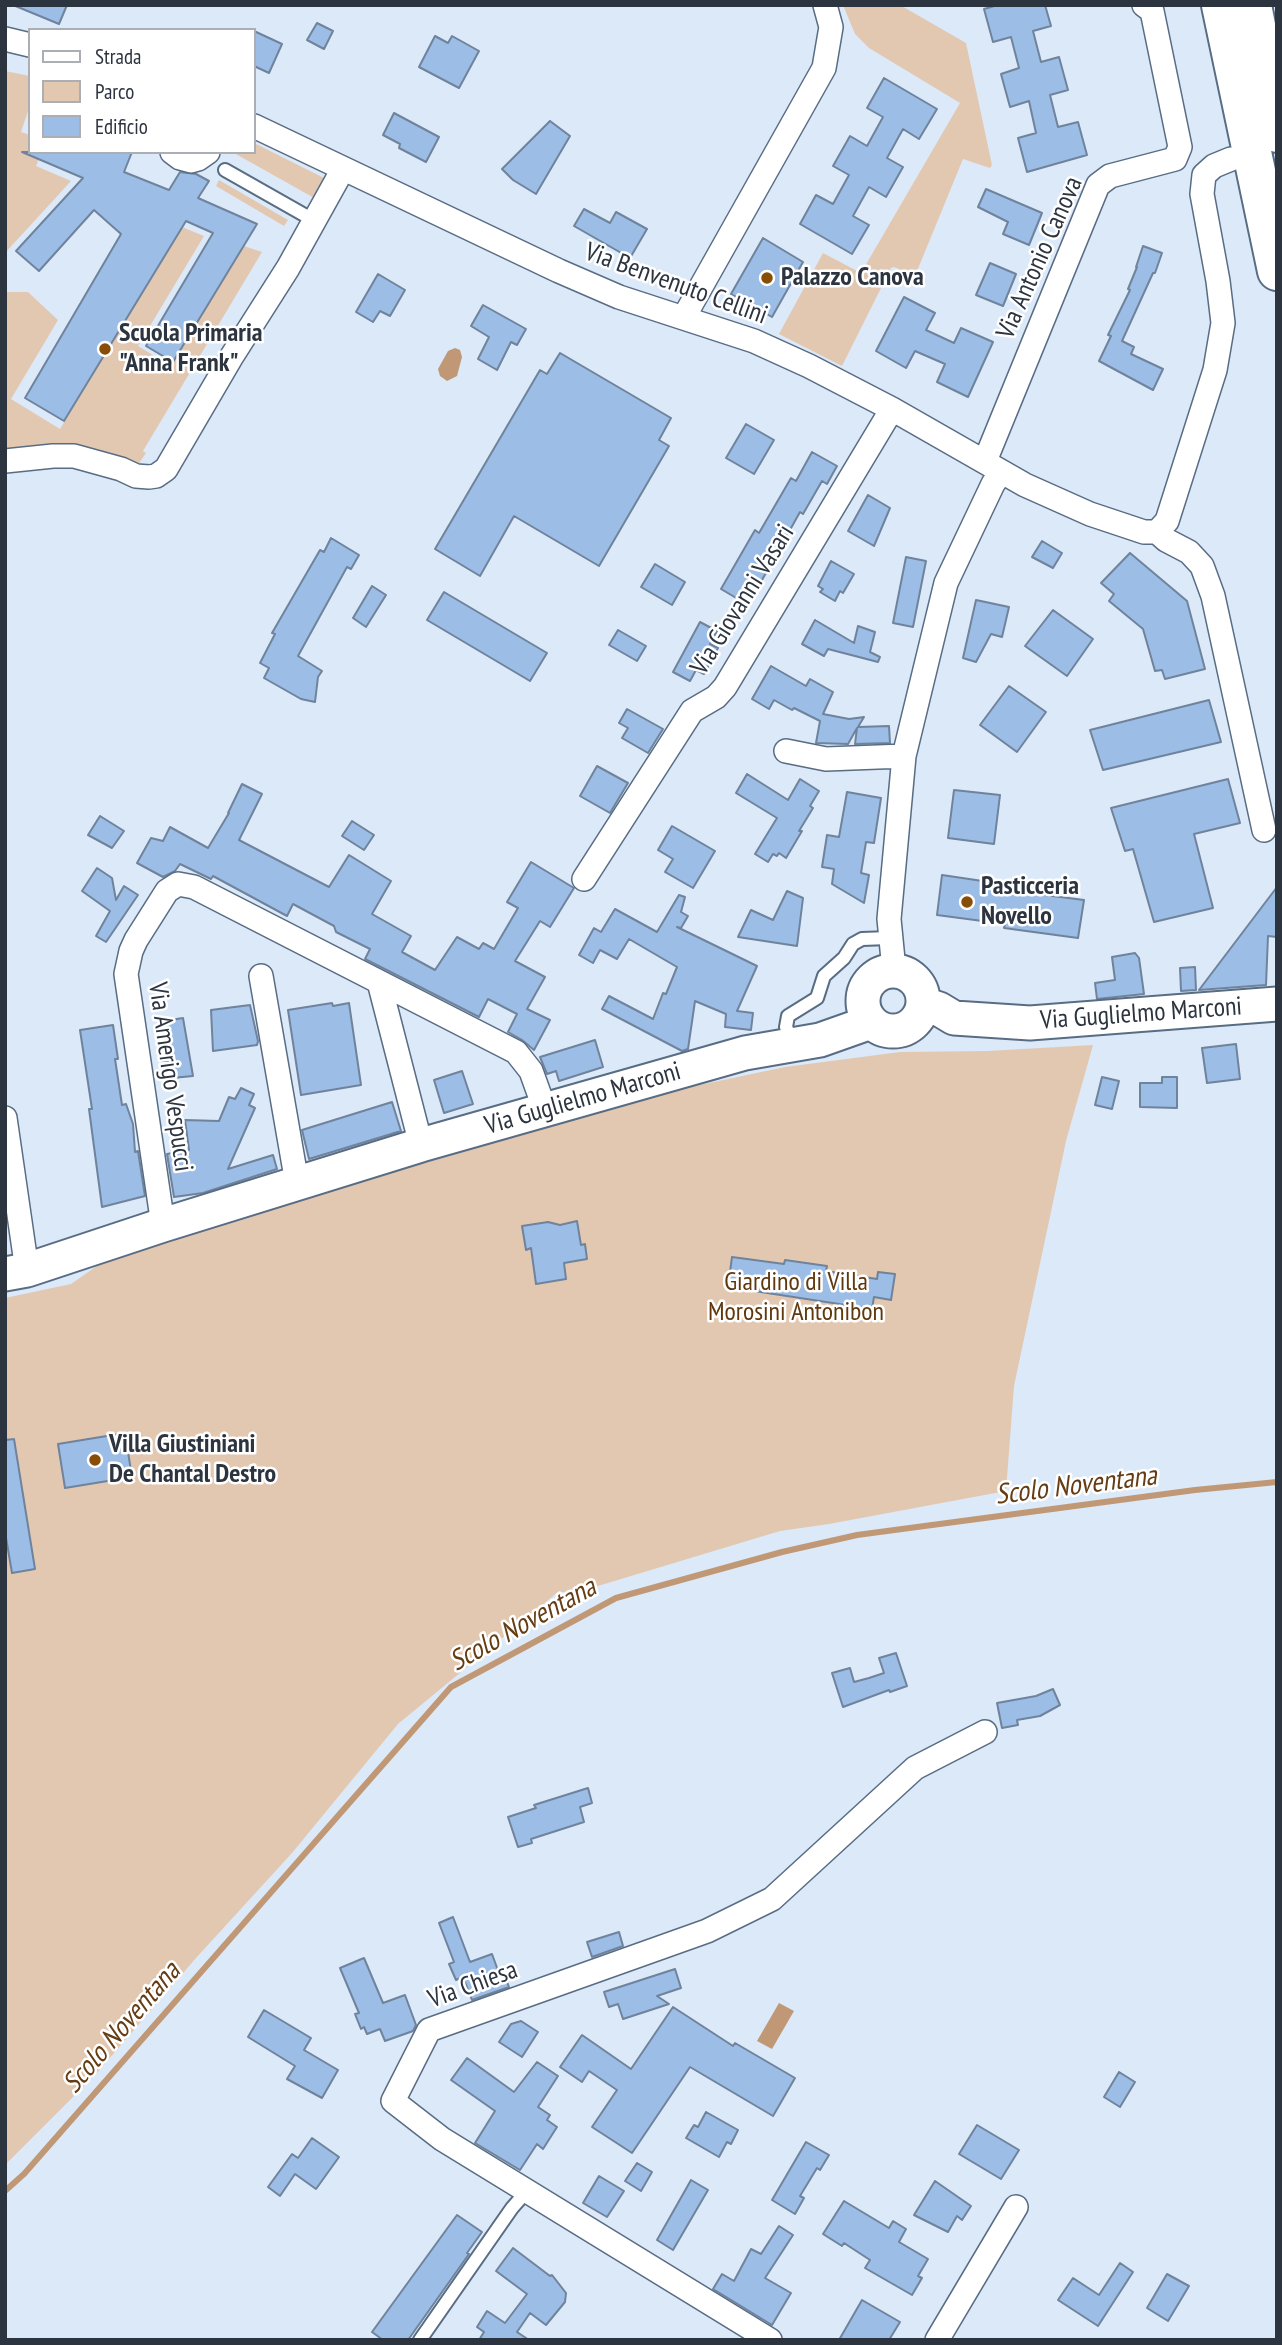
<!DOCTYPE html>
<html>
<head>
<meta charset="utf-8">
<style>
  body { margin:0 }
  #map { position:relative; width:1282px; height:2345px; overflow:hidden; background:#dbe9f9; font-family:"PT Sans Narrow",sans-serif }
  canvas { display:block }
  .frame { position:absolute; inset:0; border:7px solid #2c343f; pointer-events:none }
  .legend { position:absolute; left:28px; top:28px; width:228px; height:126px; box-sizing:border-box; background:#fff; border:2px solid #abaeb2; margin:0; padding:9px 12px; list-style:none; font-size:21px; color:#2c343f }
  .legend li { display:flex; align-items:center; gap:14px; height:35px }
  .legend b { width:35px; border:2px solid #abaeb2 }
</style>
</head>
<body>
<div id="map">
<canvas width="1282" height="2345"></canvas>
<div class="frame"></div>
<ul class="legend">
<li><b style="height:9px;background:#fff"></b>Strada</li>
<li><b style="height:19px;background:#e3c8b1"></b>Parco</li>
<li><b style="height:19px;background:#9cbde5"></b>Edificio</li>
</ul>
</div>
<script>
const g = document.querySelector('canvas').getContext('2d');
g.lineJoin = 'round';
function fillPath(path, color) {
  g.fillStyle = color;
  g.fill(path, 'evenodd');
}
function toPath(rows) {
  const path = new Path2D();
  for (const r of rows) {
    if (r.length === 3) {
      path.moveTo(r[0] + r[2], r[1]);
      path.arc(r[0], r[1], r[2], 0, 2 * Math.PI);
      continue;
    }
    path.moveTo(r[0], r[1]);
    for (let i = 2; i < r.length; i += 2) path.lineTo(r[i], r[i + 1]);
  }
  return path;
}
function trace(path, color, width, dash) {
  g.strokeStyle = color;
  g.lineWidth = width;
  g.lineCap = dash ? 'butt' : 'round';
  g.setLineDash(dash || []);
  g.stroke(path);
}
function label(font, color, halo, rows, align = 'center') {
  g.font = font + ' "PT Sans Narrow",sans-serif';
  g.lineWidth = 5;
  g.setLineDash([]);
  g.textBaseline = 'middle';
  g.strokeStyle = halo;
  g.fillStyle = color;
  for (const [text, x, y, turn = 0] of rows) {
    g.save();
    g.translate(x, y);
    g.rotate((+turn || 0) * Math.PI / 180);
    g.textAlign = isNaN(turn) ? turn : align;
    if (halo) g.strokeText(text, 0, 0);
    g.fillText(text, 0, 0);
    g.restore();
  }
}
fillPath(toPath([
  [843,5,900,5,966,43,992,165,990,168,963,159,915,276,894,267,891,268,842,366,779,334,823,253,861,273,960,103,869,48,855,34],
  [5,71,30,76,30,105,21,132,30,135,30,152,42,152,36,166,71,181,5,253],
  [254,143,328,180,316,199,234,153,254,152],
  [219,180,288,220,284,226,216,186],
  [182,227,204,236,138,346,171,366,244,246,262,252,143,451,146,453,138,465,108,453,71,445,5,451,5,289,7,292,28,292,58,320,11,399,60,429],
  [1093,1045,1066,1141,1014,1386,1006,1491,829,1524,780,1531,578,1592,558,1592,398,1724,292,1853,196,1958,96,2074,5,2165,5,1298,71,1284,114,1254,316,1196,550,1122,685,1088,785,1067,900,1052,988,1051]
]), '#e3c8b1');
fillPath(toPath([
  [455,348,460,350,462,357,457,376,447,381,440,376,438,369,448,351],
  [779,2003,794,2011,772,2049,757,2041]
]), '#c09875');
trace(toPath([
  [5,2191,24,2174,451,1687,616,1598,782,1552,857,1535,1195,1490,1277,1482]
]), '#c09875', 6);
const building = toPath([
  [13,5,67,5,59,24,13,5],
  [998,5,1045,5,1051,26,1033,31,1041,62,1059,57,1068,90,1050,95,1058,127,1078,122,1087,155,1027,172,1018,138,1036,133,1029,101,1010,107,1001,74,1019,68,1011,37,993,42,984,9,998,5],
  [317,23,333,31,324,49,307,40,317,23],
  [254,31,282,44,269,73,254,66,254,31],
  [435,36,448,43,452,36,479,51,459,88,419,67,435,36],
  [884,78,937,109,919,139,903,129,887,158,903,167,886,197,869,187,853,216,869,225,852,254,800,224,816,195,833,204,849,175,833,166,850,136,867,146,883,117,867,108,884,78],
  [394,113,439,137,426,162,399,148,400,144,383,135,394,113],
  [550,121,570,136,536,194,513,180,502,169,550,121],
  [22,152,132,152,124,172,169,190,180,172,196,174,209,181,198,198,257,224,173,362,146,346,213,233,186,221,64,421,25,398,121,234,94,210,39,271,16,251,83,178,22,152],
  [986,189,1042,213,1029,245,1003,234,1008,222,978,207,986,189],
  [584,209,610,223,616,212,647,229,630,258,574,226,584,209],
  [763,238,803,262,772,317,731,294,763,238],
  [1143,246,1162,253,1155,273,1153,273,1122,341,1134,347,1131,354,1163,369,1153,390,1099,361,1111,336,1108,335,1130,290,1128,289,1137,267,1136,267,1143,246],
  [990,263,1016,274,1003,306,976,295,990,263],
  [378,274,405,290,390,316,380,311,373,322,356,312,378,274],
  [904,297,935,313,926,330,954,343,961,328,993,342,968,397,937,382,945,364,915,351,906,368,876,351,904,297],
  [483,305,526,329,517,345,511,342,497,370,478,359,489,337,471,326,483,305],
  [560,353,671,418,659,440,669,446,599,566,514,516,480,576,435,549,540,370,547,374,560,353],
  [746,424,774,440,754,474,726,458,746,424],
  [812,452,837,466,827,484,822,481,803,514,800,512,748,605,721,589,755,530,759,533,791,478,796,481,812,452],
  [868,495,890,508,874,546,848,531,868,495],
  [331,538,359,555,351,569,347,567,298,656,322,671,318,677,315,702,301,699,264,678,269,668,260,663,275,634,272,633,320,550,324,552,331,538],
  [1042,541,1062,553,1053,568,1032,557,1042,541],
  [1130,553,1187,601,1205,669,1165,679,1162,670,1155,671,1143,629,1109,601,1114,594,1101,583,1130,553],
  [906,557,926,561,913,627,893,623,906,557],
  [831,561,854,574,843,593,840,591,835,601,820,592,823,589,818,586,831,561],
  [655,564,685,582,672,605,641,587,655,564],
  [372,586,386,595,366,627,353,618,372,586],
  [444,592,547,653,530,681,427,620,444,592],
  [976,600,1009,607,1002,637,991,634,976,662,963,658,976,600],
  [1053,610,1093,639,1067,676,1025,646,1053,610],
  [815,620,854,643,858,626,875,632,870,652,880,657,878,662,828,649,824,656,802,644,815,620],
  [700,622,717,631,710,644,718,648,704,674,696,670,690,681,673,672,700,622],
  [618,630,646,646,637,661,609,645,618,630],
  [771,666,806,686,810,679,833,692,823,714,849,719,864,717,858,727,889,726,890,743,855,744,857,728,848,744,816,743,820,721,794,708,792,710,774,700,769,709,752,699,771,666],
  [1009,686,1046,712,1017,752,980,725,1009,686],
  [1209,700,1221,742,1103,770,1090,730,1209,700],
  [627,709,663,729,648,753,622,738,628,728,619,723,627,709],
  [597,766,628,783,610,813,580,796,597,766],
  [747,774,788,800,800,779,819,791,810,806,813,808,799,831,802,831,786,858,779,853,777,856,773,854,768,862,755,854,777,818,736,793,747,774],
  [1228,779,1240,823,1194,834,1213,908,1154,922,1133,849,1125,851,1111,808,1228,779],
  [242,784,262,794,239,840,329,887,349,855,391,881,372,914,411,936,402,952,435,970,457,937,479,949,483,943,494,949,518,908,507,902,531,862,574,888,550,927,540,921,515,961,545,977,527,1009,550,1020,534,1050,522,1040,508,1032,517,1014,488,999,479,1017,365,959,370,949,336,932,334,926,293,904,287,916,213,876,211,879,180,864,175,871,163,877,137,863,151,838,163,841,170,827,208,848,229,813,228,813,242,784],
  [954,790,1000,795,994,844,948,838,954,790],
  [847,792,881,798,874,843,866,842,861,873,869,875,864,903,832,884,834,869,822,867,827,835,839,837,847,792],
  [100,816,124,831,112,848,88,835,100,816],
  [352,821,374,835,364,850,342,836,352,821],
  [672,826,715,851,693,888,665,872,673,859,658,850,672,826],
  [97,868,112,878,116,900,124,886,138,895,106,942,96,936,110,911,82,891,97,868],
  [942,875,1030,888,1029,893,1084,900,1078,938,1004,928,1005,924,937,915,942,875],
  [1277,887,1277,937,1268,936,1266,985,1199,990,1277,887],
  [787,891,803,898,797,946,738,937,751,910,773,920,787,891],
  [679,895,685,897,681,912,688,916,681,928,677,927,757,966,737,1011,753,1013,751,1030,725,1027,726,1014,695,1001,688,1049,682,1051,602,1009,609,996,653,1019,663,993,666,994,677,967,629,939,617,959,600,950,593,963,579,955,594,928,601,932,615,909,657,932,679,895],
  [1135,953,1139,958,1144,994,1097,999,1095,983,1115,980,1112,957,1135,953],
  [1195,967,1196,990,1181,991,1180,968,1195,967],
  [332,1003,333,1006,349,1003,361,1085,301,1095,288,1010,332,1003],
  [250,1005,258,1041,257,1045,213,1051,211,1010,250,1005],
  [183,1018,193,1076,172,1078,169,1061,162,1061,159,1035,167,1034,164,1021,183,1018],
  [113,1025,118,1059,115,1059,122,1105,126,1104,133,1124,135,1152,138,1151,145,1196,102,1207,89,1109,92,1109,80,1030,113,1025],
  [595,1040,603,1067,559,1081,556,1071,547,1074,540,1057,595,1040],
  [1236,1044,1240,1079,1207,1083,1202,1048,1236,1044],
  [462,1071,473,1104,444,1113,434,1080,462,1071],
  [1102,1077,1119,1081,1112,1109,1095,1105,1102,1077],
  [1162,1077,1177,1077,1177,1108,1140,1107,1140,1083,1162,1083,1162,1077],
  [241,1088,254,1094,249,1105,255,1108,228,1169,273,1155,277,1169,203,1193,174,1197,167,1154,189,1150,185,1120,219,1121,229,1097,235,1099,241,1088],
  [392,1102,401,1131,309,1159,302,1130,392,1102],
  [577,1221,581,1245,585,1244,587,1259,564,1263,566,1279,536,1284,531,1248,526,1250,522,1226,548,1222,560,1225,577,1221],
  [732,1257,784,1264,785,1260,827,1266,826,1271,877,1279,878,1272,895,1274,891,1300,874,1297,872,1309,728,1287,732,1257],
  [125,1433,132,1477,65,1488,58,1444,125,1433],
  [14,1439,35,1569,12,1573,5,1532,5,1440,14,1439],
  [896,1653,907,1686,890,1692,889,1690,843,1707,832,1673,850,1668,854,1682,869,1678,884,1673,879,1658,896,1653],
  [1053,1689,1060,1705,1040,1716,1017,1720,1018,1725,1002,1728,997,1703,1036,1696,1053,1689],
  [588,1788,592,1803,580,1807,584,1822,531,1839,532,1843,518,1847,508,1817,536,1808,534,1805,588,1788],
  [453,1917,470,1962,492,1954,500,1976,504,1974,509,1987,472,2000,463,1977,456,1980,449,1964,454,1962,439,1923,453,1917],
  [619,1932,623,1946,592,1957,587,1942,619,1932],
  [364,1958,383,2003,405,1995,416,2025,413,2031,385,2041,380,2029,367,2034,364,2027,361,2029,355,2014,359,2013,340,1968,364,1958],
  [675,1969,681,1988,657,1996,669,2004,623,2019,618,2004,609,2007,604,1992,675,1969],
  [673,2007,733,2046,735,2043,795,2078,773,2116,690,2067,632,2153,592,2127,617,2090,589,2071,582,2082,560,2067,582,2035,631,2069,673,2007],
  [264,2010,311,2038,304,2050,338,2070,322,2098,287,2079,295,2066,248,2037,264,2010],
  [521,2021,538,2032,522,2057,499,2042,511,2024,521,2021],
  [467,2058,514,2092,537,2062,558,2076,538,2107,550,2115,547,2120,557,2127,543,2149,537,2144,520,2170,475,2143,495,2111,451,2080,467,2058],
  [1119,2072,1135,2082,1120,2107,1104,2097,1119,2072],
  [706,2112,738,2130,731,2144,727,2142,719,2157,686,2138,694,2125,698,2127,706,2112],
  [977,2125,1019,2150,1001,2179,959,2154,977,2125],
  [312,2138,339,2157,316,2189,295,2174,280,2196,268,2187,292,2154,298,2158,312,2138],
  [806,2142,829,2155,820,2170,817,2168,800,2196,804,2198,795,2214,772,2200,806,2142],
  [637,2163,652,2172,641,2191,625,2181,637,2163],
  [599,2176,624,2191,607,2217,583,2203,599,2176],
  [691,2180,708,2190,673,2250,657,2240,691,2180],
  [935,2181,971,2206,962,2220,957,2216,948,2232,914,2215,935,2181],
  [844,2201,889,2228,893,2221,906,2229,899,2242,928,2259,918,2276,922,2278,912,2295,865,2268,870,2260,844,2243,842,2246,823,2234,844,2201],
  [457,2215,482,2232,467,2253,469,2254,408,2340,383,2340,372,2332,457,2215],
  [779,2226,793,2235,765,2278,791,2293,772,2325,713,2289,722,2274,734,2281,751,2249,761,2254,779,2226],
  [513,2248,550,2276,552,2275,566,2293,565,2302,546,2325,530,2313,517,2332,529,2340,479,2340,484,2332,477,2327,487,2311,505,2323,527,2294,496,2271,513,2248],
  [1120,2263,1133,2272,1098,2326,1058,2300,1073,2278,1099,2295,1120,2263],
  [1167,2274,1189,2286,1168,2321,1147,2308,1167,2274],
  [862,2300,900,2322,889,2340,839,2340,862,2300]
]);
fillPath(building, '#9cbde5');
trace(building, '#6f839c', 2);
const lane = toPath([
  [225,170,315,221],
  [793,1043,786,1027,788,1016,817,998,824,976,844,958,853,944,862,939,889,938],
  [420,2340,512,2208,527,2191]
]);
const street = toPath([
  [5,39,30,45],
  [254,126,559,271,619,297,754,341,809,366,892,409,1025,485,1090,514,1144,532,1157,532,1166,540,1189,552,1202,566,1213,596,1264,830],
  [172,152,180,158,191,161,198,159,208,152],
  [684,317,824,68,831,27,825,5],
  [5,461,53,456,74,456,121,469,136,476,149,477,156,476,166,469,232,356,288,268,343,169],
  [985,461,1098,185,1110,176,1175,159,1180,147,1152,11,1144,5],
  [1157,532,1167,521,1215,370,1223,323,1218,281,1202,194,1204,175,1214,166,1231,159],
  [786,751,826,759,904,756],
  [584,879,692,711,716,697,725,687,892,409],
  [894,970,889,919,904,756,946,583,993,484,1001,472],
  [261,976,297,1183],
  [379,982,421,1145],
  [5,1118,27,1270],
  [163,1225,126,974,131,951,136,940,167,891,178,884,194,887,516,1052,531,1071,545,1110],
  [770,2340,442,2139,393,2101,429,2030,707,1931,772,1899,915,1768,985,1732],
  [937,2340,1016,2207]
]);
const secondary = toPath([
  [893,1001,30],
  [924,1004,939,1009,954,1018,1030,1023,1277,1004],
  [5,1274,27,1270,163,1225,421,1145,745,1053,820,1040,871,1022]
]);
const highway = toPath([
  [1221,5,1277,271],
  [1252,5,1277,133]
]);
trace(lane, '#586c84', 16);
trace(street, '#586c84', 26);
trace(secondary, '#586c84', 37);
trace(highway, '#586c84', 42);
trace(lane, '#fff', 12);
trace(street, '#fff', 23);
trace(secondary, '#fff', 33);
trace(highway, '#fff', 38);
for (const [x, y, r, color] of [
  [767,278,7,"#884d06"],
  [105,349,7,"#884d06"],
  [967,902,7,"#884d06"],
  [95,1460,7,"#884d06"]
]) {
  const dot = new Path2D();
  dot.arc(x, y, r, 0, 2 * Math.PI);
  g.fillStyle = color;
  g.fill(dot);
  trace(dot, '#fff', 2.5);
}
label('26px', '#2c343f', '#fff', [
  ["Via Antonio Canova",1040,258,-66],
  ["Via Benvenuto Cellini",676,284,20],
  ["Via Giovanni Vasari",743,600,-58],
  ["Via Guglielmo Marconi",1141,1014,-4],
  ["Via Amerigo Vespucci",170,1077,82],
  ["Via Guglielmo Marconi",583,1099,-16],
  ["Via Chiesa",473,1985,-20]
]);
label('bold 26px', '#2c343f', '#fff', [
  ["Palazzo Canova",781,278],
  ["Scuola Primaria",119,334],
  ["\"Anna Frank\"",119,364],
  ["Pasticceria",981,887],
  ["Novello",981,917],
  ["Villa Giustiniani",109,1445],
  ["De Chantal Destro",109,1475]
], 'left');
label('26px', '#60380d', '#fff', [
  ["Giardino di Villa",796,1283],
  ["Morosini Antonibon",796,1313]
]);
label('italic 28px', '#653c13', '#fff', [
  ["Scolo Noventana",1076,1486,-7],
  ["Scolo Noventana",523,1625,-29],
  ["Scolo Noventana",122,2028,-49]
]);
</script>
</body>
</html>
